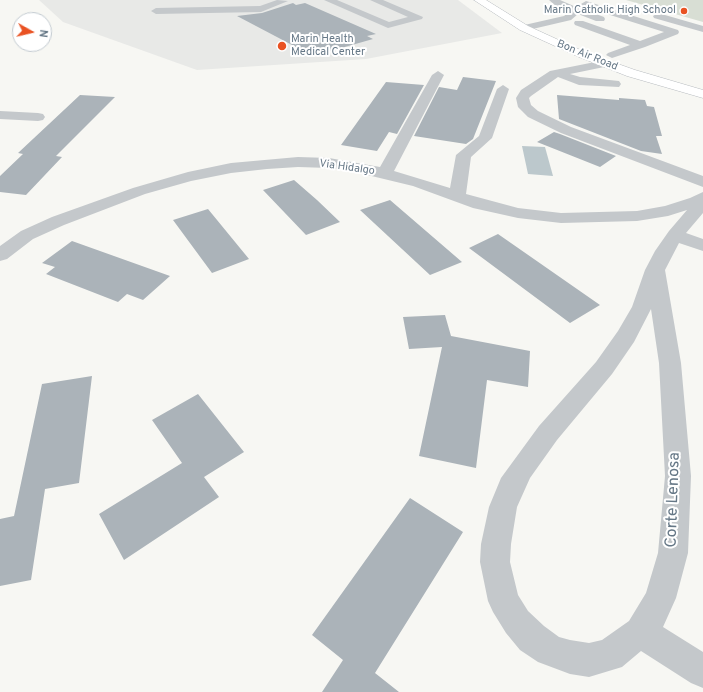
<!DOCTYPE html>
<html>
<head>
<meta charset="utf-8">
<style>
  body { margin:0 }
  #map { position:relative; width:703px; height:692px; overflow:hidden; background:#f7f7f3; font-family:Overpass,sans-serif }
  canvas { display:block }
  .north { position:absolute; left:12px; top:12px; width:40px; height:40px; box-sizing:border-box; background:#fff; border:1px solid #c1c9cf; border-radius:50%; rotate:98deg; font-size:11px; font-weight:700; line-height:16px; text-align:center; color:#657786 }
  .north::after { content:''; display:block; margin:auto; width:14px; height:18px; background:#e95222; clip-path:polygon(50% 0,100% 100%,50% 72%,0 100%) }
</style>
</head>
<body>
<div id="map">
<canvas width="703" height="692"></canvas>
<div class="north">N</div>
</div>
<script>
const g = document.querySelector('canvas').getContext('2d');
g.lineJoin = 'round';
function fillPath(path, color) {
  g.fillStyle = color;
  g.fill(path, 'evenodd');
}
function toPath(rows) {
  const path = new Path2D();
  for (const r of rows) {
    path.moveTo(r[0], r[1]);
    for (let i = 2; i < r.length; i += 2) path.lineTo(r[i], r[i + 1]);
  }
  return path;
}
function trace(path, color, width, dash) {
  g.strokeStyle = color;
  g.lineWidth = width;
  g.lineCap = dash ? 'butt' : 'round';
  g.setLineDash(dash || []);
  g.stroke(path);
}
function label(font, color, halo, rows, align = 'center') {
  g.font = font + ' Overpass,sans-serif';
  g.lineWidth = 4;
  g.setLineDash([]);
  g.textBaseline = 'middle';
  g.strokeStyle = halo;
  g.fillStyle = color;
  for (const [text, x, y, turn = 0] of rows) {
    g.save();
    g.translate(x, y);
    g.rotate((+turn || 0) * Math.PI / 180);
    g.textAlign = isNaN(turn) ? turn : align;
    if (halo) g.strokeText(text, 0, 0);
    g.fillText(text, 0, 0);
    g.restore();
  }
}
fillPath(toPath([
  [39,0,458,0,502,33,366,59,197,70,63,22]
]), '#e8e9e7');
fillPath(toPath([
  [626,0,703,0,703,22]
]), '#d8ded4');
fillPath(toPath([
  [522,146,545,147,553,176,528,174]
]), '#bcc8cc');
fillPath(toPath([
  [293,3,296,5,305,3,376,34,367,36,373,39,313,56,237,16,262,13],
  [463,77,496,81,473,139,466,144,414,136,439,87,457,90],
  [386,82,424,85,397,134,389,132,377,151,341,145],
  [80,95,115,97,56,156,62,157,26,195,0,192,0,176,23,154,18,153],
  [557,95,619,100,619,98,645,100,647,106,654,107,662,136,656,136,662,154,641,151,559,119],
  [554,132,560,134,616,156,600,167,537,142],
  [294,180,317,200,340,222,306,235,263,190],
  [390,200,462,262,430,275,360,210],
  [208,209,249,259,212,273,173,220],
  [498,234,600,305,570,323,469,248],
  [72,241,170,276,143,300,127,294,118,302,46,274,55,267,42,263],
  [445,315,451,336,530,351,528,387,487,380,476,468,419,456,442,347,409,349,403,317],
  [92,376,79,483,45,489,31,580,0,586,0,519,14,516,42,384],
  [198,394,244,452,204,477,219,497,124,560,99,514,182,463,152,420],
  [410,498,463,532,375,673,399,692,322,692,343,660,312,635]
]), '#abb3b9');
const major = toPath([
  [474,0,486,0,528,26,587,53,635,70,703,90,703,98,627,76,579,57,520,30,474,0]
]);
trace(major, '#b7bbbf', 1);
fillPath(toPath([
  [277,0,288,1,261,12,156,14,151,11,156,8,260,6,277,0],
  [324,0,337,0,389,22,408,17,370,0,383,0,423,17,422,19,388,28,324,0],
  [549,0,560,0,576,7,586,1,678,30,679,32,678,34,645,47,612,58,606,55,608,53,630,45,575,25,574,23,575,21,583,21,640,41,664,32,588,8,585,10,604,17,605,19,604,21,596,21,578,14,571,20,524,31,520,30,519,28,520,26,564,16,570,11,556,6,549,0],
  [658,13,703,26,703,32,654,18,653,16,658,13],
  [605,60,609,62,611,64,609,66,570,74,580,77,619,81,621,84,619,87,579,85,558,77,531,96,529,98,531,105,538,111,571,127,703,176,703,187,561,133,528,117,518,107,516,98,521,90,550,71,605,60],
  [438,71,444,75,394,171,450,188,456,155,479,136,497,89,503,85,509,89,492,138,471,157,466,194,518,208,561,213,637,211,665,206,690,198,703,192,703,213,686,233,703,239,703,251,679,243,665,270,681,363,691,476,688,553,676,598,663,627,703,652,703,688,691,683,641,651,622,667,589,677,570,674,538,662,520,650,506,633,493,612,488,601,480,562,481,544,489,507,501,478,539,426,596,362,618,331,632,307,645,270,655,251,669,231,687,210,668,216,637,221,561,223,518,218,473,208,413,186,355,172,329,168,298,167,267,169,231,173,191,181,145,194,64,225,33,239,7,259,0,261,0,246,21,231,52,217,133,188,188,172,231,163,298,157,329,158,380,167,432,75,438,71],
  [651,309,659,363,665,476,658,553,646,593,629,621,602,640,589,643,570,640,559,637,544,626,528,611,518,595,510,562,511,544,517,507,530,478,557,440,612,374,634,342,651,309],
  [0,111,38,113,43,114,45,117,43,120,38,121,0,119,0,111]
]), '#c4c8cb');
fillPath(major, '#fff');
for (const [x, y, r, color] of [
  [684,11,4,"#e95222"],
  [282,46,5,"#e95222"]
]) {
  const dot = new Path2D();
  dot.arc(x, y, r, 0, 2 * Math.PI);
  g.fillStyle = color;
  g.fill(dot);
  trace(dot, '#fff', 1.5);
}
label('11px', '#657786', '#fff', [
  ["Marin Catholic High School",676,11],
  ["Marin Health",291,40,"left"],
  ["Medical Center",291,53,"left"]
], 'right');
label('11px', '#657786', '#fff', [
  ["Bon Air Road",587,56,22],
  ["Via Hidalgo",347,168,8]
]);
label('16px', '#657786', '#fff', [
  ["Corte Lenosa",674,500,-88]
]);
</script>
</body>
</html>
